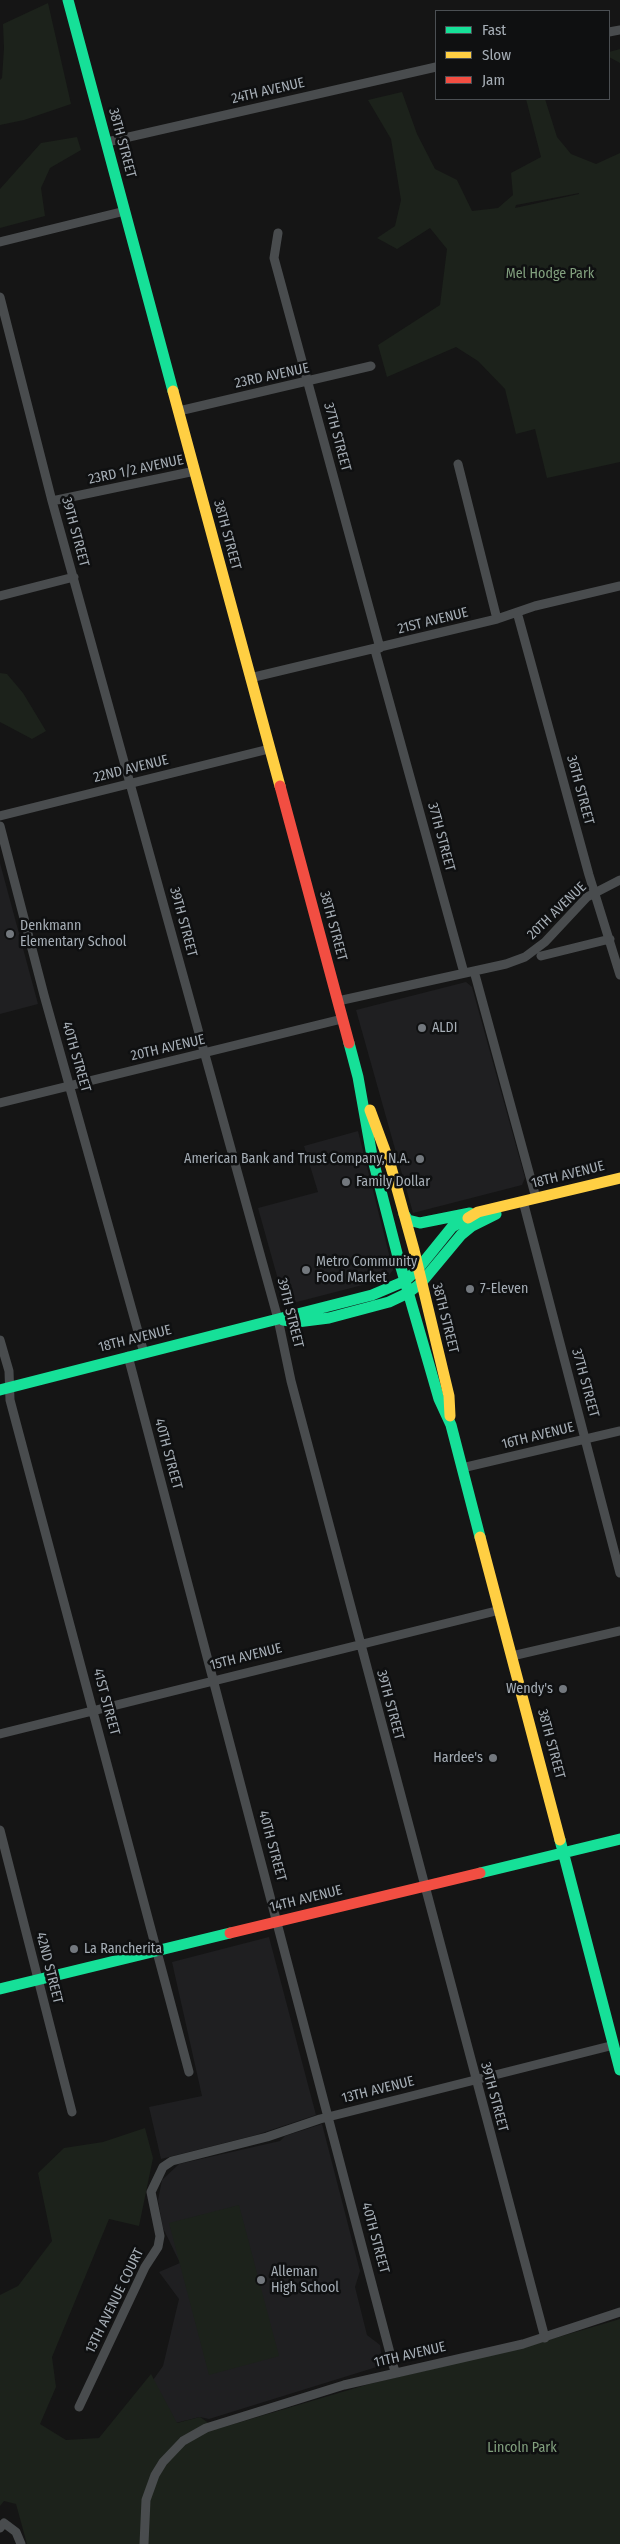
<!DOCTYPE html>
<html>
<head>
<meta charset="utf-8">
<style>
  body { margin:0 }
  #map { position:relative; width:620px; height:2544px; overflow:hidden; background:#151515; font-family:"Fira Sans Condensed",sans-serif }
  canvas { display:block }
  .legend { position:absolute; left:435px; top:10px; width:175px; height:90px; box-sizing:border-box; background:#0f1011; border:1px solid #4b4f53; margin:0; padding:6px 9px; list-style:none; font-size:15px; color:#a6aeb6 }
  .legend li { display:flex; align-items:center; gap:10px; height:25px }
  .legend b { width:25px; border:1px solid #4b4f53 }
</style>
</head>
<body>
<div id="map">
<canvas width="620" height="2544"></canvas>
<ul class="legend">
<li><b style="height:6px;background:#16e098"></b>Fast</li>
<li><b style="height:6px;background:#ffcf43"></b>Slow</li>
<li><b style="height:6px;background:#f24e42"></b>Jam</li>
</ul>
</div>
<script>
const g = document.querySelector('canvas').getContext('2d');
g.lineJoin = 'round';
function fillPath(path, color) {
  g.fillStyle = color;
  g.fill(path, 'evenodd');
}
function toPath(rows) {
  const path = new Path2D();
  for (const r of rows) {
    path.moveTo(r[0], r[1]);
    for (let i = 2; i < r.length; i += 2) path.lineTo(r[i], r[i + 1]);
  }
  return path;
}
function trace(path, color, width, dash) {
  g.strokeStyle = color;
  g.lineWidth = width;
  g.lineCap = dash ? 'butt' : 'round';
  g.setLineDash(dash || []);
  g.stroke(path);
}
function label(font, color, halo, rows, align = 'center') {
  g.font = font + ' "Fira Sans Condensed",sans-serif';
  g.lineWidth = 5;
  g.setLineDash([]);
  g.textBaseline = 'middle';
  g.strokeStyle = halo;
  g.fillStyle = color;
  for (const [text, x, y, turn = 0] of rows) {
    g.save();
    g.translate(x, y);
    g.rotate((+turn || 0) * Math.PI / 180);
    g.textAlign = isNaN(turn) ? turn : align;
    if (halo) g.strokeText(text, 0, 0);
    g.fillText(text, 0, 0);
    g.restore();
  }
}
fillPath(toPath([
  [0,863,38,1004,0,1014],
  [466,982,472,987,525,1178,522,1185,413,1213,356,1010],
  [358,1131,393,1270,386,1279,289,1304,284,1301,258,1208,318,1192,304,1146],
  [269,1937,316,2115,256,2135,161,2159,149,2107,202,2096,172,1962],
  [322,2124,360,2271,355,2287,367,2335,380,2345,383,2365,209,2419,200,2417,111,2439,163,2366,179,2299,159,2272,180,2263,163,2228,160,2212,158,2200,162,2180,179,2164,280,2141,285,2136]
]), '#1f1f21');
fillPath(toPath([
  [48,3,71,104,24,120,0,125,0,80,2,78,4,48,3,24],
  [620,49,620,63,609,57,609,52],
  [402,92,417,134,435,169,457,180,472,211,498,208,513,195,511,173,541,157,526,99,545,99,557,137,571,154,596,164,620,153,620,462,547,478,535,429,516,434,505,389,478,361,456,347,387,377,378,345,440,305,447,249,430,228,397,249,377,238,395,226,401,200,391,139,368,100],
  [579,193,579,194,515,208,516,205],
  [77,137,81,150,50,168,41,188,45,216,0,228,0,189,41,143],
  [0,673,7,674,23,693,46,731,32,739,0,722],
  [145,2128,153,2158,139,2226,109,2219,52,2357,56,2387,40,2424,66,2440,99,2438,151,2374,177,2423,200,2417,217,2429,369,2384,528,2346,620,2319,620,2544,27,2544,16,2504,4,2501,0,2506,0,2295,18,2286,52,2241,38,2173,64,2148,103,2142],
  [239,2205,279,2356,209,2375,169,2223]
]), '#1c221b');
trace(toPath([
  [609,32,620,30],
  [107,142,436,67],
  [278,233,274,258,380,648],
  [0,242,125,211],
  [0,297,52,501,278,1319,291,1381,545,2338],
  [179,411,371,366],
  [458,464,497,619],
  [52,501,195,471],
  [0,596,74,577],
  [517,612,589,875,620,975],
  [375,650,464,973],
  [250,678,497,619,535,606,620,586],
  [0,816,269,749],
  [0,826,44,995,144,1353],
  [541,956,610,939],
  [474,971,536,1198],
  [338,1001,506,964,525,957,545,942,587,897,620,880],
  [0,1103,342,1019],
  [523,1201,620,1573],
  [0,1340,9,1371,10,1400,189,2072],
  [128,1356,395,2372],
  [462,1468,620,1431],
  [512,1656,620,1631],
  [0,1734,500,1610],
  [0,1830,72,2112],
  [79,2407,145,2267,158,2247,160,2236,151,2192,163,2167,172,2161,267,2137,320,2119,614,2045],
  [0,2528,4,2523,16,2532,21,2544],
  [144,2544,146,2500,155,2475,163,2462,183,2441,206,2428,344,2385,523,2344,620,2312]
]), '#494c4e', 9);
trace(toPath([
  [68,0,173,391],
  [349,1043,358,1077,372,1156,398,1257,439,1399,451,1425,480,1537],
  [404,1214,408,1220,420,1223,470,1213],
  [283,1320,297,1322,329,1318,389,1302,408,1293,421,1283,461,1235,472,1226,496,1214],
  [0,1390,372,1295,405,1281,418,1269,452,1227,468,1218],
  [560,1840,620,2070],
  [480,1873,620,1839],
  [0,1989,230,1933]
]), '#16e098', 11);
trace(toPath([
  [173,391,280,786],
  [370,1110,391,1167,414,1250,449,1396,450,1416],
  [468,1218,478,1212,620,1178],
  [480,1537,560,1840]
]), '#ffcf43', 11);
trace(toPath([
  [280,786,349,1043],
  [230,1933,480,1873]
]), '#f24e42', 11);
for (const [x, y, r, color] of [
  [10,934,5,"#73787e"],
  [422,1028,5,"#73787e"],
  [420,1159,5,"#73787e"],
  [346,1182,5,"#73787e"],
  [306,1270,5,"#73787e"],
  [470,1289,5,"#73787e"],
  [563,1689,5,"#73787e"],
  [493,1758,5,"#73787e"],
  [74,1949,5,"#73787e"],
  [261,2280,5,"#73787e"]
]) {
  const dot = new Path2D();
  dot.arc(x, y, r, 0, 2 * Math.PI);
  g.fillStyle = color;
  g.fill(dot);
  trace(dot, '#0f1011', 2);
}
label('14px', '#a6aeb6', '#0f1011', [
  ["24TH AVENUE",268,91,-13],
  ["38TH STREET",122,143,75],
  ["23RD AVENUE",272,376,-12],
  ["37TH STREET",337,437,75],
  ["23RD 1/2 AVENUE",136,470,-12],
  ["39TH STREET",75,532,75],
  ["38TH STREET",227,535,75],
  ["21ST AVENUE",433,621,-14],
  ["22ND AVENUE",131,769,-14],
  ["36TH STREET",580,790,75],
  ["37TH STREET",441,837,75],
  ["20TH AVENUE",557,911,-44],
  ["39TH STREET",183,922,75],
  ["38TH STREET",333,926,75],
  ["20TH AVENUE",168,1048,-13],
  ["40TH STREET",76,1057,74],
  ["18TH AVENUE",568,1175,-14],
  ["39TH STREET",290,1313,76],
  ["38TH STREET",445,1318,76],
  ["18TH AVENUE",135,1339,-14],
  ["37TH STREET",585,1383,75],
  ["16TH AVENUE",538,1436,-14],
  ["40TH STREET",168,1454,75],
  ["15TH AVENUE",246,1657,-14],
  ["41ST STREET",106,1702,75],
  ["39TH STREET",390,1705,75],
  ["38TH STREET",551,1744,75],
  ["40TH STREET",272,1846,75],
  ["14TH AVENUE",306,1899,-14],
  ["42ND STREET",49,1968,76],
  ["13TH AVENUE",378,2090,-14],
  ["39TH STREET",494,2097,75],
  ["40TH STREET",375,2238,75],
  ["13TH AVENUE COURT",115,2301,-64],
  ["11TH AVENUE",410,2355,-13]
]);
label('14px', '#82a07e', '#0f1011', [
  ["Mel Hodge Park",550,274],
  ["Lincoln Park",522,2448]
]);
label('14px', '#a6aeb6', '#0f1011', [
  ["Denkmann",20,926],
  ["Elementary School",20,942],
  ["ALDI",432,1028],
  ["American Bank and Trust Company, N.A.",410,1159,"right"],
  ["Family Dollar",356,1182],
  ["Metro Community",316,1262],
  ["Food Market",316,1278],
  ["7-Eleven",480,1289],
  ["Wendy's",553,1689,"right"],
  ["Hardee's",483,1758,"right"],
  ["La Rancherita",84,1949],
  ["Alleman",271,2272],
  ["High School",271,2288]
], 'left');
</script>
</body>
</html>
